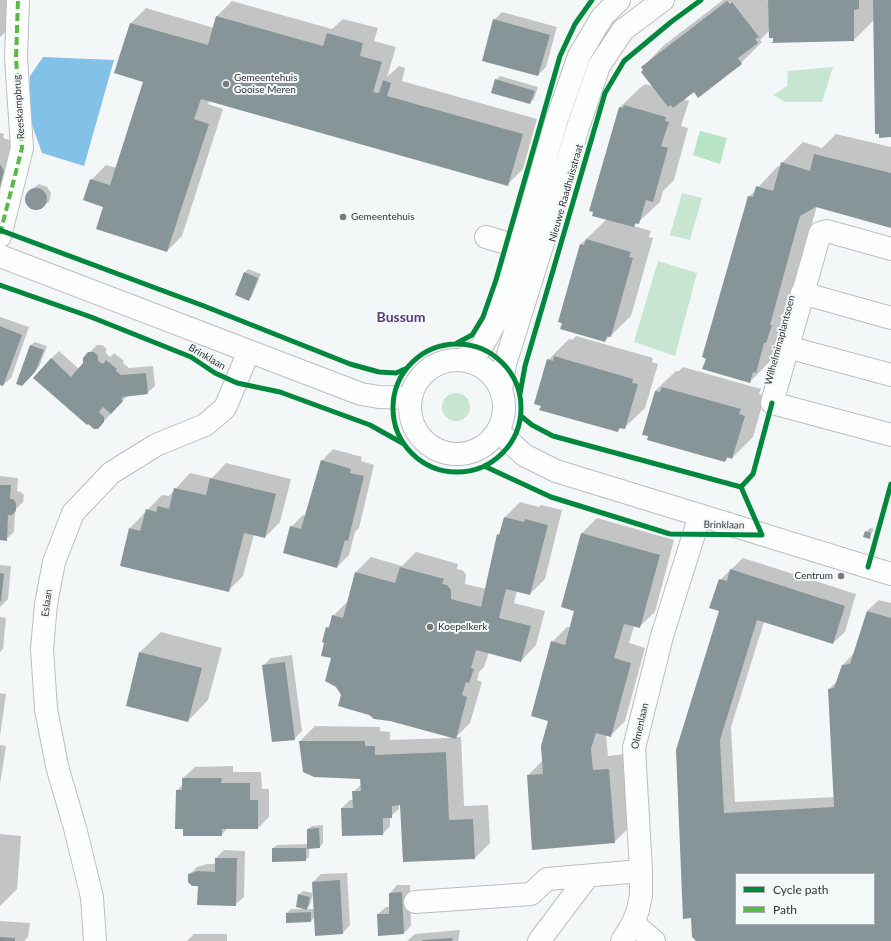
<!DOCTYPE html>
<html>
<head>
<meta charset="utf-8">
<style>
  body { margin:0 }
  #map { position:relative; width:891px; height:941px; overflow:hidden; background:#f4f7f7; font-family:Lato,sans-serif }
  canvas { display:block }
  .legend { position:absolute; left:735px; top:873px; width:140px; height:52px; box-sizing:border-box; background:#f3f8f8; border:1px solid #a6aaaa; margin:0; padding:5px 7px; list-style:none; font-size:12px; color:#333535 }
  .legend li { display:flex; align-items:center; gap:8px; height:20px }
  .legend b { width:20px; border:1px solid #a6aaaa }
</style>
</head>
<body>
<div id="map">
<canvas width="891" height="941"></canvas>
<ul class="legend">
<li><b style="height:5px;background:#00873e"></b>Cycle path</li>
<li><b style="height:5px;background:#58b947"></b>Path</li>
</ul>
</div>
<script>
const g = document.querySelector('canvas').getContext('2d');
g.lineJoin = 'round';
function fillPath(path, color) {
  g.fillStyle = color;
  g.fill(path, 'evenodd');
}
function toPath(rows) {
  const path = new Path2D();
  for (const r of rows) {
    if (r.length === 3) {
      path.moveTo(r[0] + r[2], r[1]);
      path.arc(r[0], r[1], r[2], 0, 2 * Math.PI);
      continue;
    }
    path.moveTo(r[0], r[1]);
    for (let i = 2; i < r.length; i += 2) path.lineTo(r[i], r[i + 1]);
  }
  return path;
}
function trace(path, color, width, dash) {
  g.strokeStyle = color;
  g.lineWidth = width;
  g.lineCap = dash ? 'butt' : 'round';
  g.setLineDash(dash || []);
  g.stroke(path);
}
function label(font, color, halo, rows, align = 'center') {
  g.font = font + ' Lato,sans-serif';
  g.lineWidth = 4;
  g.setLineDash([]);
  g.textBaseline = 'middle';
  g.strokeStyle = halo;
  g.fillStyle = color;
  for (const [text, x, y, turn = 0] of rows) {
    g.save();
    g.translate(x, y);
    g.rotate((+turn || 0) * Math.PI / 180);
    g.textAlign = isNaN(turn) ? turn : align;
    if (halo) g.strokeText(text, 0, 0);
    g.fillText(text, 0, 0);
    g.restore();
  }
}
fillPath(toPath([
  [833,67,822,102,786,102,773,95,787,86,788,71],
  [682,193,702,198,690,240,670,235],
  [658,261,697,273,675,356,634,342],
  [456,407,14]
]), '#c7e5d0');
fillPath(toPath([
  [700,131,727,138,720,164,693,155]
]), '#b6e4c4');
fillPath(toPath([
  [43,57,114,60,84,166,42,153,29,116,30,76]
]), '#83c2e8');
fillPath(toPath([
  [0,0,17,0,13,25,0,37],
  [723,0,767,0,769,2,769,0,891,0,891,136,874,20,854,40,774,42,774,36,770,30,760,40,762,42,741,63,686,97,685,100,689,101,681,126,688,128,674,180,663,191,660,202,634,226,651,231,649,237,653,238,631,316,605,341,559,322,581,244,607,219,620,107,641,87,646,84,653,87,643,67,663,46],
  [232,1,332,29,343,19,378,28,374,41,396,47,387,77,399,66,405,68,402,81,537,119,523,169,508,184,210,100,208,104,223,109,182,236,167,251,104,206,91,180,106,165,117,168,145,81,131,23,146,8,214,28,217,16],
  [502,12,557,27,546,67,538,75,494,20],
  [500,76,538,87,534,99,530,103,496,80],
  [0,133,4,134,3,138,20,143,0,195],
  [836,134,891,147,891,227,817,206,776,351,772,356,770,361,750,382,749,197,778,166,781,167,782,163,803,142,822,148],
  [39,184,47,187,51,193,49,202,37,210,30,207,26,200,28,192],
  [248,269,261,274,252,296,249,299,245,273],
  [0,317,29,327,11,378,3,385,0,384],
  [576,336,653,358,652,362,658,364,645,408,624,428,621,427,618,431,548,360,569,339,572,340],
  [35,342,47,346,39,367,22,385,17,384,31,345],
  [97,345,102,345,106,348,106,353,110,357,114,353,124,361,123,363,129,368,153,366,155,386,147,393,128,395,98,428,51,359,59,351,79,369,84,363,89,353],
  [683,367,761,389,759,394,765,395,753,437,732,458,729,457,725,461,655,391,676,371,679,371],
  [333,449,362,457,361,461,374,465,359,528,355,532,349,555,337,567,291,527,303,515,306,516,322,461],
  [226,463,291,479,280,522,265,537,254,534,243,576,228,591,130,528,162,495,169,496,190,473,212,478],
  [0,476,18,478,17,491,21,492,24,495,23,502,15,510,14,532,6,539,0,539],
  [520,502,539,507,541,505,562,510,545,579,530,594,517,591,514,603,545,611,536,645,521,661,489,652,484,667,479,672,477,680,482,682,470,723,456,737,461,737,464,806,488,805,490,843,475,858,402,803,399,804,399,809,390,817,390,826,383,834,342,835,342,808,350,800,353,800,353,792,362,784,363,778,304,771,300,741,315,726,380,727,380,731,390,732,390,740,452,738,342,695,327,628,331,623,333,616,349,600,356,572,371,557,402,566,416,552,458,564,457,569,462,570,466,574,465,584,486,589,498,535,501,532,505,517],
  [597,518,674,540,655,612,639,627,634,626,629,643,645,648,625,721,610,736,606,735,608,756,624,754,630,827,614,842,528,775,543,760,549,720,552,642,567,627,571,627,575,610,582,533],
  [870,528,874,529,869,538,866,532],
  [743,558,856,594,845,632,833,643,764,622,731,727,735,802,835,797,829,689,838,680,843,665,854,653,867,611,879,600,891,603,891,941,698,941,720,611,720,580],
  [736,874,874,874,874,924,736,924],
  [0,565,11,566,8,599,0,607],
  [0,617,6,618,3,649,0,652],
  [161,632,222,648,208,700,188,721,140,652],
  [292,655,302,731,294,739,263,666,271,658],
  [0,693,6,694,0,736],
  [0,745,6,746,0,784],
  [233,766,233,772,261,772,262,789,269,789,269,817,258,828,228,828,221,835,184,828,177,791,183,784,183,778,195,767],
  [323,825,323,843,320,847,309,848,309,857,305,860,273,848,277,845,308,844,308,829,312,826],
  [0,834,21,836,17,889,0,906],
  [224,850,245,851,244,897,236,904,199,885,189,875,197,867,207,864,216,864,216,858],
  [347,873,350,925,343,933,315,917,311,921,287,913,291,909,305,909,299,895,303,891,313,893,310,905,306,909,315,909,313,882,321,874],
  [397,885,410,885,411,926,403,934,378,914,386,907,390,907,390,893],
  [0,921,30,923,28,937,24,941,0,941],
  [460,930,458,941,407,941,415,934],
  [194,934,227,934,227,941,187,941]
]), '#0003');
fillPath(toPath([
  [768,0,859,0,859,9,854,10,854,41,770,43,773,42,773,38,769,38],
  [873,0,891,0,891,137,879,138,879,134,875,134],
  [727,1,730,4,732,2,759,37,755,39,758,43,738,58,742,64,698,98,694,92,673,108,671,105,668,107,641,72,643,70,641,67],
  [216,16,323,46,327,33,363,43,360,56,382,62,373,92,379,93,383,80,391,83,387,96,523,134,508,186,201,99,194,119,209,124,167,252,96,229,103,207,83,200,90,179,110,185,143,82,114,73,130,23,208,45],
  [493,19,550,35,538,76,482,61],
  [495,79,535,91,530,104,491,93],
  [624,105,666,117,665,121,669,122,661,146,668,148,653,202,646,200,639,224,635,223,634,227,592,216,593,212,589,211,619,107,623,108],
  [814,154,891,173,891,228,816,207,800,216,770,325,772,325,766,343,764,343,756,373,753,372,750,383,702,369,706,359,702,357,748,196,753,197,756,186,773,191,781,162,810,171],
  [0,164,8,178,0,196],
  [36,199,11],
  [586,239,631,252,629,257,633,258,611,337,607,336,605,342,560,329,562,323,558,322,580,244,584,245],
  [244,272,258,278,249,301,235,295],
  [0,326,22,335,3,386,0,385],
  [30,345,44,350,35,372,22,386,16,384],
  [88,352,94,352,98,356,98,361,103,364,106,360,117,369,116,371,121,375,146,373,148,394,123,397,121,399,123,401,111,414,103,407,99,412,104,417,104,422,98,429,94,429,88,424,87,425,33,378,51,358,71,377,83,363,83,358],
  [554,356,633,379,632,383,638,384,625,429,619,428,618,432,539,410,541,406,534,404,547,359,553,361],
  [662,387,741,409,739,414,745,416,732,459,727,457,725,462,647,440,648,436,642,435,655,391,660,392],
  [321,460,351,469,350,473,364,476,348,541,345,540,337,568,283,553,290,526,301,529],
  [210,478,276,494,265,538,244,533,229,592,120,566,129,528,140,531,146,509,156,512,158,506,169,509,174,488,206,495],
  [0,485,11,485,10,499,13,499,16,503,16,511,12,515,8,515,7,541,0,540],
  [504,517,524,522,525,519,548,525,530,595,506,589,499,618,531,626,521,662,476,650,471,668,474,669,469,683,466,682,462,695,467,697,456,739,390,721,374,719,369,715,338,706,341,695,336,687,325,681,331,658,321,656,324,643,322,642,326,627,329,628,332,615,343,618,355,572,395,583,400,567,444,579,442,584,447,585,451,590,451,599,481,607,497,534,499,535],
  [865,531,871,533,870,539,863,537],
  [581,533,660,555,640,628,624,624,614,658,631,663,611,737,596,733,591,749,593,770,609,769,615,843,532,850,527,775,543,774,541,746,548,721,531,716,551,641,565,645,574,611,561,607],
  [730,569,845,606,833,644,757,620,720,740,724,813,834,807,828,689,834,688,842,665,850,664,867,611,891,618,891,941,696,941,692,937,691,918,683,919,676,750,719,611,709,608,719,579,727,581],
  [736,874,874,874,874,924,736,924],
  [0,573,4,574,1,601,0,601],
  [139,652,202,668,188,722,126,706],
  [285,662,295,740,272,742,262,665],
  [299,741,365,741,365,746,375,746,375,755,446,752,449,820,473,819,475,859,403,862,400,805,392,806,392,818,383,818,383,835,342,836,341,808,353,808,352,791,361,791,360,779,314,777,303,772],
  [182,778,222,778,221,783,250,783,250,800,258,800,258,829,222,829,222,836,183,836,183,829,175,829,176,790,182,790],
  [319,828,320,848,307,849,307,829],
  [272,848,306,848,306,861,272,862],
  [215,858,237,858,236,906,197,905,198,886,192,886,188,882,188,874,198,871,215,872],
  [340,880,343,934,315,936,312,882],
  [402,892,404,934,378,936,377,914,389,914,389,893],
  [298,894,310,897,307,910,296,907],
  [311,912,311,922,286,923,286,913],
  [0,937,15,938,15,941,0,941],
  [453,938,452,941,422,941,422,940]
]), '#879598');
const minor = toPath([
  [0,236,22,148,16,58,18,0],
  [486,237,519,247,528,257],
  [891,249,827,231,820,233,772,403,891,435],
  [0,256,361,394,379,397,411,398],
  [802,293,891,318],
  [787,347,891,375],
  [462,360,481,348,495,323,531,209,556,122,579,56,602,17,619,0],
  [457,407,47],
  [501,390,505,364,552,214,578,127,599,66,623,30,663,0],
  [498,431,524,455,556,471,891,574],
  [415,902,531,894,547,879,641,871],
  [633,923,654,941],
  [95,941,92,897,75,828,57,766,46,709,42,649,46,604,54,562,73,513,111,473,156,445,205,425,225,408,249,351],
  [539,941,588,876],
  [622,941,633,923,638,910,641,895,641,871,634,748,662,636,700,515]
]);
trace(minor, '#bcbebe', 24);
trace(minor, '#fdfefe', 22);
trace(toPath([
  [0,234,22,148,16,58,18,0]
]), '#58b947', 4, [8, 4]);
trace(toPath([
  [0,230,204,306,350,364,379,372,396,373,405,369],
  [0,285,91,317,191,357,215,373,237,383,280,392,370,425,404,444],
  [457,343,472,335,483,317,496,280,560,56,575,24,592,0],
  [457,408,64],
  [520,394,525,366,605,93,624,61,671,22,701,0],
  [484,466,551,497,670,534,762,535,741,487,553,436,532,425,521,416],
  [741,487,753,474,772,403],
  [868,567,891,484]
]), '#00873e', 5);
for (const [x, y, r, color] of [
  [226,84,4,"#777979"],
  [343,217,4,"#777979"],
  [841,576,4,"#777979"],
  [430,627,4,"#777979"]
]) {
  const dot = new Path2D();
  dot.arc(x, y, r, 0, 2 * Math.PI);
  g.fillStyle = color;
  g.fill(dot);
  trace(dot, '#f3f8f8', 1.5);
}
label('10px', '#333535', '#f3f8f8', [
  ["Gemeentehuis",234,78],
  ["Gooise Meren",234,90],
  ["Gemeentehuis",351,217],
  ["Centrum",833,576,"right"],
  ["Koepelkerk",438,627]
], 'left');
label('10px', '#333535', '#f3f8f8', [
  ["Reeskampbrug",19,107,-94],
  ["Nieuwe Raadhuisstraat",566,193,-74],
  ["Wilhelminaplantsoen",780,340,-75],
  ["Brinklaan",207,357,30],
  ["Brinklaan",724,525,1],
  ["Eslaan",47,603,-82],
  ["Olmenlaan",640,726,-77]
]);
label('bold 14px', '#583e7b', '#f3f8f8', [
  ["Bussum",401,317]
]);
</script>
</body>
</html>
